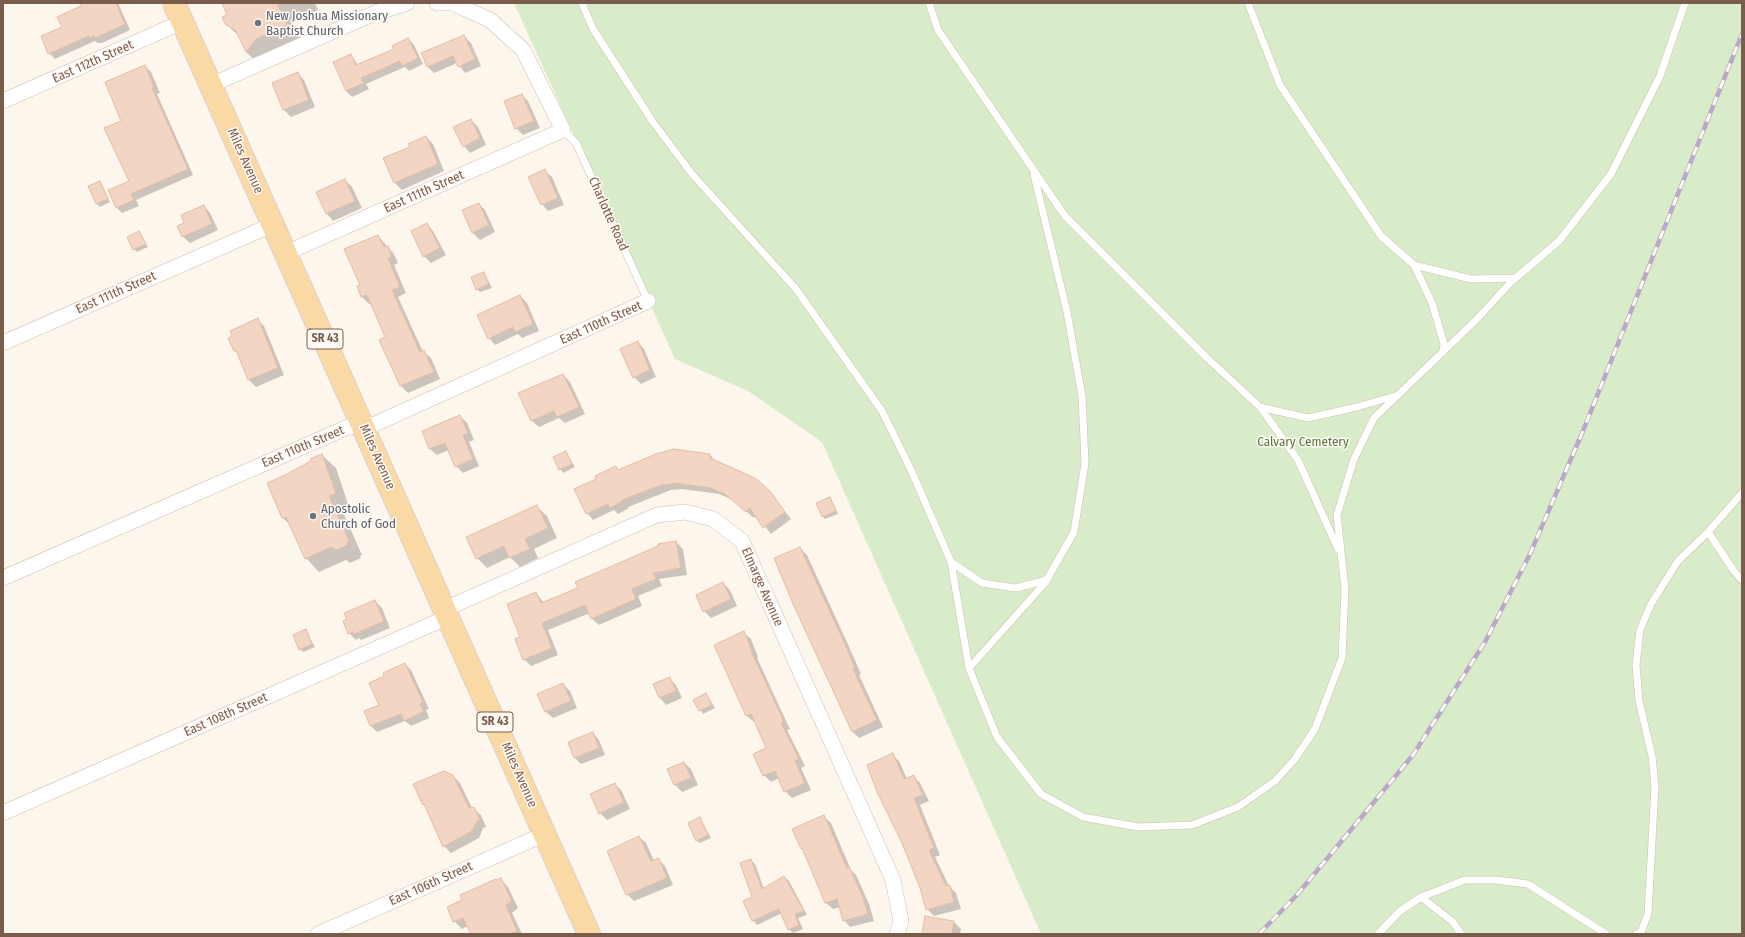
<!DOCTYPE html>
<html>
<head>
<meta charset="utf-8">
<style>
  body { margin:0 }
  #map { position:relative; width:1745px; height:937px; overflow:hidden; background:#fdf6ec; font-family:"Fira Sans Condensed",sans-serif }
  canvas { display:block }
  .frame { position:absolute; inset:0; border:4px solid #7a5c4d; pointer-events:none }
</style>
</head>
<body>
<div id="map">
<canvas width="1745" height="937"></canvas>
<div class="frame"></div>
</div>
<script>
const g = document.querySelector('canvas').getContext('2d');
g.lineJoin = 'round';
function fillPath(path, color) {
  g.fillStyle = color;
  g.fill(path, 'evenodd');
}
function toPath(rows) {
  const path = new Path2D();
  for (const r of rows) {
    path.moveTo(r[0], r[1]);
    for (let i = 2; i < r.length; i += 2) path.lineTo(r[i], r[i + 1]);
  }
  return path;
}
function trace(path, color, width, dash) {
  g.strokeStyle = color;
  g.lineWidth = width;
  g.lineCap = dash ? 'butt' : 'round';
  g.setLineDash(dash || []);
  g.stroke(path);
}
function label(font, color, halo, rows, align = 'center') {
  g.font = font + ' "Fira Sans Condensed",sans-serif';
  g.lineWidth = 3;
  g.setLineDash([]);
  g.textBaseline = 'middle';
  g.strokeStyle = halo;
  g.fillStyle = color;
  for (const [text, x, y, turn = 0] of rows) {
    g.save();
    g.translate(x, y);
    g.rotate((+turn || 0) * Math.PI / 180);
    g.textAlign = isNaN(turn) ? turn : align;
    if (halo) g.strokeText(text, 0, 0);
    g.fillText(text, 0, 0);
    g.restore();
  }
}
fillPath(toPath([
  [514,3,1742,3,1742,934,1041,934,822,442,748,391,675,359]
]), '#d8ecc9');
fillPath(toPath([
  [80,3,118,3,130,30,102,43,97,43,95,41,55,59,49,53,63,28,82,7],
  [223,3,315,3,318,10,292,22,300,39,260,65,246,52,240,37,226,24,228,16],
  [464,36,471,43,481,66,465,73,457,63,434,73,427,66],
  [408,39,414,45,423,64,409,71,405,67,366,84,369,89,352,97,346,91,351,55,358,65,395,49],
  [145,66,151,72,160,93,157,94,193,175,136,200,139,206,122,213,116,207,130,182],
  [298,74,304,80,315,107,291,117,284,110,273,83],
  [522,95,528,101,540,128,523,135,516,128],
  [471,120,478,127,486,145,470,153,464,146],
  [426,137,433,144,444,171,402,190,395,183,385,159,411,147],
  [545,171,552,177,564,205,548,211,542,204],
  [345,180,352,187,362,208,333,221,327,214,317,192],
  [100,182,110,202,100,207,97,204],
  [479,204,485,210,495,232,480,240,473,233,463,211],
  [204,206,210,213,218,230,190,243,183,237,179,226,186,223],
  [427,224,433,231,446,255,431,263,424,256],
  [139,232,148,247,137,252,134,249],
  [378,236,394,254,398,263,394,265,406,293,398,297,423,352,431,358,440,379,408,393,401,386,381,340,386,337,371,303,369,304,362,297,358,287,361,286],
  [484,273,492,288,480,292,477,289],
  [520,296,527,303,539,331,522,338,518,334,495,345,489,338],
  [258,320,264,326,284,375,256,387,249,380,239,355,235,351],
  [638,342,644,349,656,377,641,384,634,377],
  [563,375,570,382,585,414,565,423,559,418,539,427,532,421,520,394],
  [460,416,467,423,474,440,469,442,479,466,463,473,456,466,449,450,437,455,430,449],
  [566,452,575,467,563,473,554,458],
  [322,455,336,468,349,507,342,510,362,555,360,556,361,558,350,563,346,560,319,572,306,558,291,526,283,518],
  [710,455,717,462,769,492,791,519,771,534,756,515,754,518,733,500,719,494,682,489,671,490,628,507,629,508,618,514,614,510,593,520,587,513,597,479,616,467,619,471],
  [830,498,838,514,825,519,822,516],
  [537,507,547,516,557,538,534,549,538,558,520,567,510,557,487,568,477,558],
  [676,542,683,549,687,575,659,579,662,586,638,596,642,606,599,625,592,619,590,613,548,630,558,655,531,666,524,659,521,637,536,593,544,603],
  [800,548,807,555,850,649,861,674,859,675,883,727,859,738,853,732],
  [723,583,730,590,737,606,711,618,704,611],
  [375,601,382,608,390,628,361,640,359,638,356,640,349,633],
  [305,630,315,647,303,652,300,649],
  [744,633,751,639,758,657,757,658,787,723,790,729,787,730,805,766,801,768,811,790,792,798,785,791,779,778,771,782,764,775,754,755,767,749,756,722,754,722,747,716,715,645],
  [405,664,411,670,429,709,426,710,429,718,411,726,405,721,377,732,371,726,365,712,381,706,385,677],
  [669,678,676,685,682,698,666,705,660,698,654,685],
  [563,684,570,691,577,708,553,718,546,712],
  [706,694,715,708,703,714,695,700],
  [593,733,599,740,605,755,581,764,575,758,569,742],
  [892,755,899,761,907,779,913,776,920,783,929,801,920,805,940,855,935,857,949,886,956,893,961,909,934,916,927,909,921,887,868,765],
  [684,763,691,769,698,785,682,792,675,785,668,770],
  [453,776,460,783,472,808,481,815,486,827,483,828,479,838,451,853,444,846,427,807,424,804],
  [614,784,621,790,630,809,607,820,600,813],
  [824,817,831,823,851,870,856,875,869,904,874,921,850,927,844,920,840,907,833,909,826,903,794,829],
  [700,819,711,838,700,843,697,840],
  [639,837,646,843,654,861,658,859,665,866,673,885,634,901,627,894],
  [751,860,755,864,764,889,784,877,789,881,807,915,798,918,803,929,793,933,789,929,782,913,757,925,753,920],
  [501,880,508,887,518,908,512,913,522,934,472,934,468,926,462,929,454,921,464,901],
  [926,917,954,922,961,929,960,934,923,934]
]), '#0003');
const building = toPath([
  [79,3,116,3,125,24,95,38,94,36,90,38,89,36,48,54,41,36,62,27,57,17,81,6,79,3],
  [222,3,277,3,287,25,256,39,246,52,236,31,225,24,222,17,227,15,222,3],
  [464,35,475,59,458,67,453,56,427,67,421,53,464,35],
  [408,38,418,58,402,66,400,61,361,78,364,83,346,91,333,62,351,54,356,65,394,49,392,46,408,38],
  [145,65,154,87,152,88,188,169,131,194,134,200,116,208,108,190,129,181,104,128,121,121,105,82,145,65],
  [298,72,309,100,283,110,272,83,298,72],
  [522,94,534,121,515,129,504,101,522,94],
  [471,119,480,138,463,147,453,127,471,119],
  [426,136,438,164,394,183,383,158,410,147,408,144,426,136],
  [545,169,558,198,541,205,528,177,545,169],
  [345,179,355,201,326,214,316,192,345,179],
  [100,181,108,199,96,204,88,186,100,181],
  [479,203,489,225,472,233,462,210,479,203],
  [204,205,212,224,182,237,177,226,184,223,181,215,204,205],
  [427,223,440,248,423,257,411,231,427,223],
  [139,231,146,244,133,250,127,237,139,231],
  [378,235,384,247,388,246,392,257,388,258,400,287,392,290,420,352,424,350,434,372,400,386,379,340,385,337,367,295,361,297,357,286,360,285,344,249,378,235],
  [484,272,489,284,476,290,471,277,484,272],
  [520,295,533,324,515,332,513,327,488,339,477,315,520,295],
  [258,318,278,368,248,380,236,350,234,351,228,338,232,336,230,331,258,318],
  [638,341,650,370,633,378,620,349,638,341],
  [563,374,579,407,557,417,554,411,531,421,518,393,563,374],
  [460,415,468,433,463,435,473,459,455,467,445,443,429,449,422,431,460,415],
  [674,449,710,454,710,458,755,478,770,491,785,512,763,528,750,508,746,512,725,494,711,488,675,483,665,485,664,484,622,500,623,501,610,508,608,504,586,514,574,489,596,479,595,476,616,466,618,470,656,454,674,449],
  [566,451,572,464,559,470,553,457,566,451],
  [322,454,336,493,329,496,349,541,347,542,348,545,336,550,331,547,305,559,286,517,282,518,267,483,287,474,311,461,310,459,322,454],
  [830,497,836,511,822,517,816,503,830,497],
  [537,505,548,528,525,539,530,549,509,558,504,546,476,559,466,537,537,505],
  [676,541,681,568,653,573,656,579,632,589,636,599,591,619,585,605,542,623,552,648,523,660,515,639,520,637,507,604,536,592,541,603,578,588,575,582,658,546,658,544,676,541],
  [800,547,844,642,855,668,853,669,877,720,852,732,794,606,774,558,800,547],
  [723,582,731,599,703,612,696,595,723,582],
  [375,600,384,621,354,634,353,632,348,634,343,621,347,619,344,613,375,600],
  [306,629,312,644,299,650,293,635,306,629],
  [744,631,752,651,751,651,781,715,784,722,781,723,799,759,795,761,805,783,784,792,775,771,763,776,753,754,766,748,751,714,746,716,714,645,744,631],
  [405,663,423,702,420,704,424,711,404,721,401,714,370,726,364,711,379,705,369,683,384,676,383,673,405,663],
  [670,677,676,691,659,698,653,684,670,677],
  [563,683,571,701,545,712,537,694,563,683],
  [706,693,712,705,699,711,693,700,706,693],
  [593,732,599,748,574,758,568,742,593,732],
  [893,753,904,779,914,775,923,795,914,798,934,848,929,850,946,886,950,885,954,902,926,910,920,888,902,843,877,792,867,765,893,753],
  [684,762,691,778,674,785,667,769,684,762],
  [444,771,453,775,469,808,474,807,480,820,477,821,472,831,443,847,424,804,423,805,413,784,444,771],
  [615,783,624,802,599,814,590,794,615,783],
  [824,815,847,868,849,867,863,897,868,914,843,921,837,899,825,903,802,848,801,849,792,829,824,815],
  [700,817,708,835,696,841,688,823,700,817],
  [639,836,651,861,659,858,667,878,626,895,607,851,639,836],
  [751,859,762,889,784,876,804,911,795,914,799,925,788,930,779,909,752,921,743,901,752,897,740,863,751,859],
  [501,878,512,901,506,905,517,931,509,934,471,934,463,918,453,922,447,907,462,900,460,895,496,879,496,880,501,878],
  [925,916,954,921,952,934,922,934,925,916]
]);
fillPath(building, '#f3d5c3');
trace(building, '#e6bba3', 1);
const lane = toPath([
  [582,3,593,29,653,122,692,174,796,289,882,411,912,472,951,562,969,668,997,737,1041,794,1083,817,1138,827,1192,825,1238,807,1275,781,1295,759,1315,729,1342,658,1345,589,1337,515,1354,459,1374,418,1477,319,1511,282,1559,241,1611,174,1660,76,1685,3],
  [929,3,938,30,1065,216,1206,357,1260,407,1298,460,1338,549],
  [1248,3,1280,85,1381,236,1414,265,1471,279,1516,278],
  [563,130,576,143,648,301],
  [1414,265,1432,303,1444,344,1443,352],
  [1260,407,1308,418,1357,407,1395,396],
  [1708,532,1734,571,1742,580],
  [951,562,982,583,1016,588,1047,580],
  [969,668,1045,583,1074,532,1085,463,1082,396,1067,312,1034,175],
  [1421,897,1453,922,1461,934],
  [1378,934,1400,911,1421,897,1465,880,1496,880,1528,884,1606,934],
  [1636,934,1641,932,1648,914,1655,786,1652,756,1639,701,1636,665,1640,630,1651,604,1678,561,1708,532,1742,493]
]);
const street = toPath([
  [211,85,375,13,407,3],
  [3,101,182,22],
  [286,253,563,130,523,50,490,20,452,3,437,3],
  [3,343,274,224],
  [3,578,348,427,375,424,648,301],
  [445,609,657,515,685,512,713,519,742,541,893,880,901,921,897,934],
  [3,813,448,617],
  [318,934,545,834]
]);
const primary = toPath([
  [174,3,589,934]
]);
trace(lane, '#d1beb0', 8);
trace(street, '#d1beb0', 16);
trace(primary, '#dad1cd', 24);
trace(lane, '#fff', 7);
trace(street, '#fff', 15);
trace(primary, '#fbd9a5', 22);
const rail = toPath([
  [1259,934,1296,896,1413,755,1485,642,1530,554,1583,431,1742,34]
]);
trace(rail, '#b9a8c9', 4.5);
trace(rail, '#fffaf3', 3, [9]);
for (const [x, y, r, color] of [
  [258,23,4,"#6b7280"],
  [313,516,4,"#6b7280"]
]) {
  const dot = new Path2D();
  dot.arc(x, y, r, 0, 2 * Math.PI);
  g.fillStyle = color;
  g.fill(dot);
  trace(dot, '#fffaf3', 1.5);
}
for (const [x, y, w] of [
  [325,339,36],
  [495,722,36]
]) {
  const box = new Path2D();
  box.roundRect(x - w / 2, y - 10, w, 20, 3);
  g.fillStyle = '#fffaf3';
  g.fill(box);
  trace(box, '#7a5c4d', 1);
}
label('bold 12px', '#7a5c4d', null, [
  ["SR 43",325,339],
  ["SR 43",495,722]
]);
label('13px', '#5b616d', '#fffaf3', [
  ["New Joshua Missionary",266,16],
  ["Baptist Church",266,31],
  ["Apostolic",321,509],
  ["Church of God",321,524]
], 'left');
label('13px', '#7a5c4d', '#fffaf3', [
  ["East 112th Street",93,62,-24],
  ["Miles Avenue",245,161,66],
  ["East 111th Street",424,192,-24],
  ["Charlotte Road",608,214,66],
  ["East 111th Street",116,293,-24],
  ["East 110th Street",601,323,-24],
  ["East 110th Street",303,447,-23],
  ["Miles Avenue",377,457,66],
  ["Elmarge Avenue",762,587,66],
  ["East 108th Street",226,715,-24],
  ["Miles Avenue",519,775,66],
  ["East 106th Street",431,884,-24]
]);
label('13px', '#537a41', '#fffaf3', [
  ["Calvary Cemetery",1303,442]
]);
</script>
</body>
</html>
